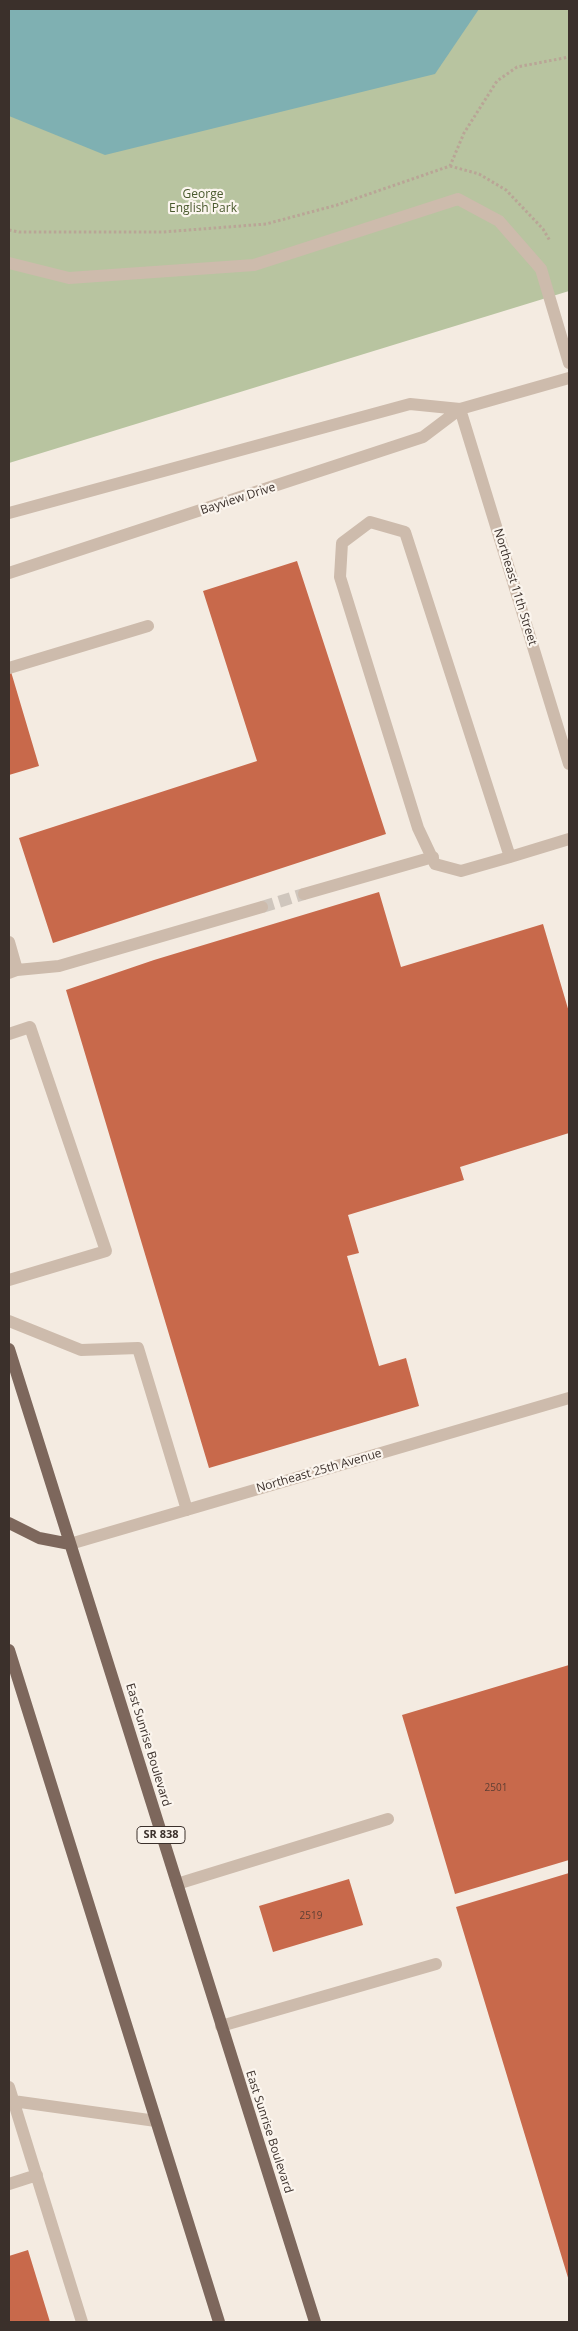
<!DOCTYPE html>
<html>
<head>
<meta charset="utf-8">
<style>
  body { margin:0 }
  #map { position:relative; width:578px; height:2331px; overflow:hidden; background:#f4ebe1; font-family:"Open Sans",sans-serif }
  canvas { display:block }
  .frame { position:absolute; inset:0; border:10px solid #3b302b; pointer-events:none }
</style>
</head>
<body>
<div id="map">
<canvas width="578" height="2331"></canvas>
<div class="frame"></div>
</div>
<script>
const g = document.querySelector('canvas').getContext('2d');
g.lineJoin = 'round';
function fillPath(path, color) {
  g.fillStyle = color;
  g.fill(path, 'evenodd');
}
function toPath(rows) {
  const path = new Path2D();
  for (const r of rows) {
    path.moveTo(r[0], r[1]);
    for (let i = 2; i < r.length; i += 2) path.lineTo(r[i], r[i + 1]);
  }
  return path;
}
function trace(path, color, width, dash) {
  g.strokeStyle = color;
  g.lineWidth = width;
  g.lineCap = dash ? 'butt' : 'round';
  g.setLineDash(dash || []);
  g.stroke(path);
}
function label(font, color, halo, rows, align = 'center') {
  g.font = font + ' "Open Sans",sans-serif';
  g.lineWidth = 4.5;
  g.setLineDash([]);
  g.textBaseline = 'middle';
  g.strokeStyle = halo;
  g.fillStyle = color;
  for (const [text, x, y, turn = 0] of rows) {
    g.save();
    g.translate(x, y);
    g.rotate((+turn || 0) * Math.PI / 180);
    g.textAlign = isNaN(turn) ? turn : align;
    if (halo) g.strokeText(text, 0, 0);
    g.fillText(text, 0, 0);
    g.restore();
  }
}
fillPath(toPath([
  [9,9,569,9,569,291,9,463]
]), '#b8c4a0');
fillPath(toPath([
  [9,9,479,9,435,74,105,155,9,116]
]), '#7fb0b2');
fillPath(toPath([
  [297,561,386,834,53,943,19,838,257,761,203,591],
  [9,665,39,766,9,775],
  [379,892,401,967,543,924,569,1012,569,1133,460,1167,464,1180,348,1215,359,1253,347,1256,379,1366,406,1358,419,1406,209,1468,66,990,154,960],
  [569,1665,569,1860,455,1894,402,1715],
  [569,1873,569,2281,456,1907],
  [349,1879,363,1925,273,1952,259,1906],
  [28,2250,50,2322,9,2322,9,2256]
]), '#c8694b');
trace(toPath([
  [262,907,304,894]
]), '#cfc6bd', 12, [12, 6]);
trace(toPath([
  [450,166,479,174,506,190,543,229,550,241],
  [9,230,19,232,163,232,266,224,337,205,450,166,464,133,497,81,517,67,569,57]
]), '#b9a596', 3, [2.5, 2.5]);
trace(toPath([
  [9,263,69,278,254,265,458,199,499,221,541,269,569,363],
  [460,409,569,764],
  [9,513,410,404,460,409],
  [9,573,423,437,460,409,569,378],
  [9,668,148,626],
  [510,857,405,532,370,522,342,543,340,577,418,828,435,864,461,871,510,857,569,839],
  [304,894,433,857],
  [9,942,17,970,9,973],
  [17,970,59,966,262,907],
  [9,1034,30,1027,106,1251,9,1280],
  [9,1321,81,1350,138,1348,187,1510],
  [70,1544,569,1398],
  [177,1884,388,1819],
  [221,2026,436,1964],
  [9,2087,82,2322],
  [13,2101,156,2121],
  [9,2184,37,2175]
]), '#cdbbac', 12);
trace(toPath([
  [9,1349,315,2322],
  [9,1523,39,1538,70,1544],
  [9,1650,219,2322]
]), '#7d675c', 12);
label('10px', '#5e3e33', null, [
  ["2501",496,1788],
  ["2519",311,1916]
]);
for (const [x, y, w] of [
  [161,1835,48]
]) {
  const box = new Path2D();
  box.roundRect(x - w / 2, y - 8.5, w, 17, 4);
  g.fillStyle = '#fbf5ee';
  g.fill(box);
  trace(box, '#3b302b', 1);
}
label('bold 11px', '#3b302b', null, [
  ["SR 838",161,1835]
]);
label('12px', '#4a5a2e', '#fbf5ee', [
  ["George",203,195],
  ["English Park",203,209]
]);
label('12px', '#3b302b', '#fbf5ee', [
  ["Bayview Drive",238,499,-18],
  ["Northeast 11th Street",515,587,73],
  ["Northeast 25th Avenue",319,1471,-16],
  ["East Sunrise Boulevard",148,1745,73],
  ["East Sunrise Boulevard",269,2132,72]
]);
</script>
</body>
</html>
